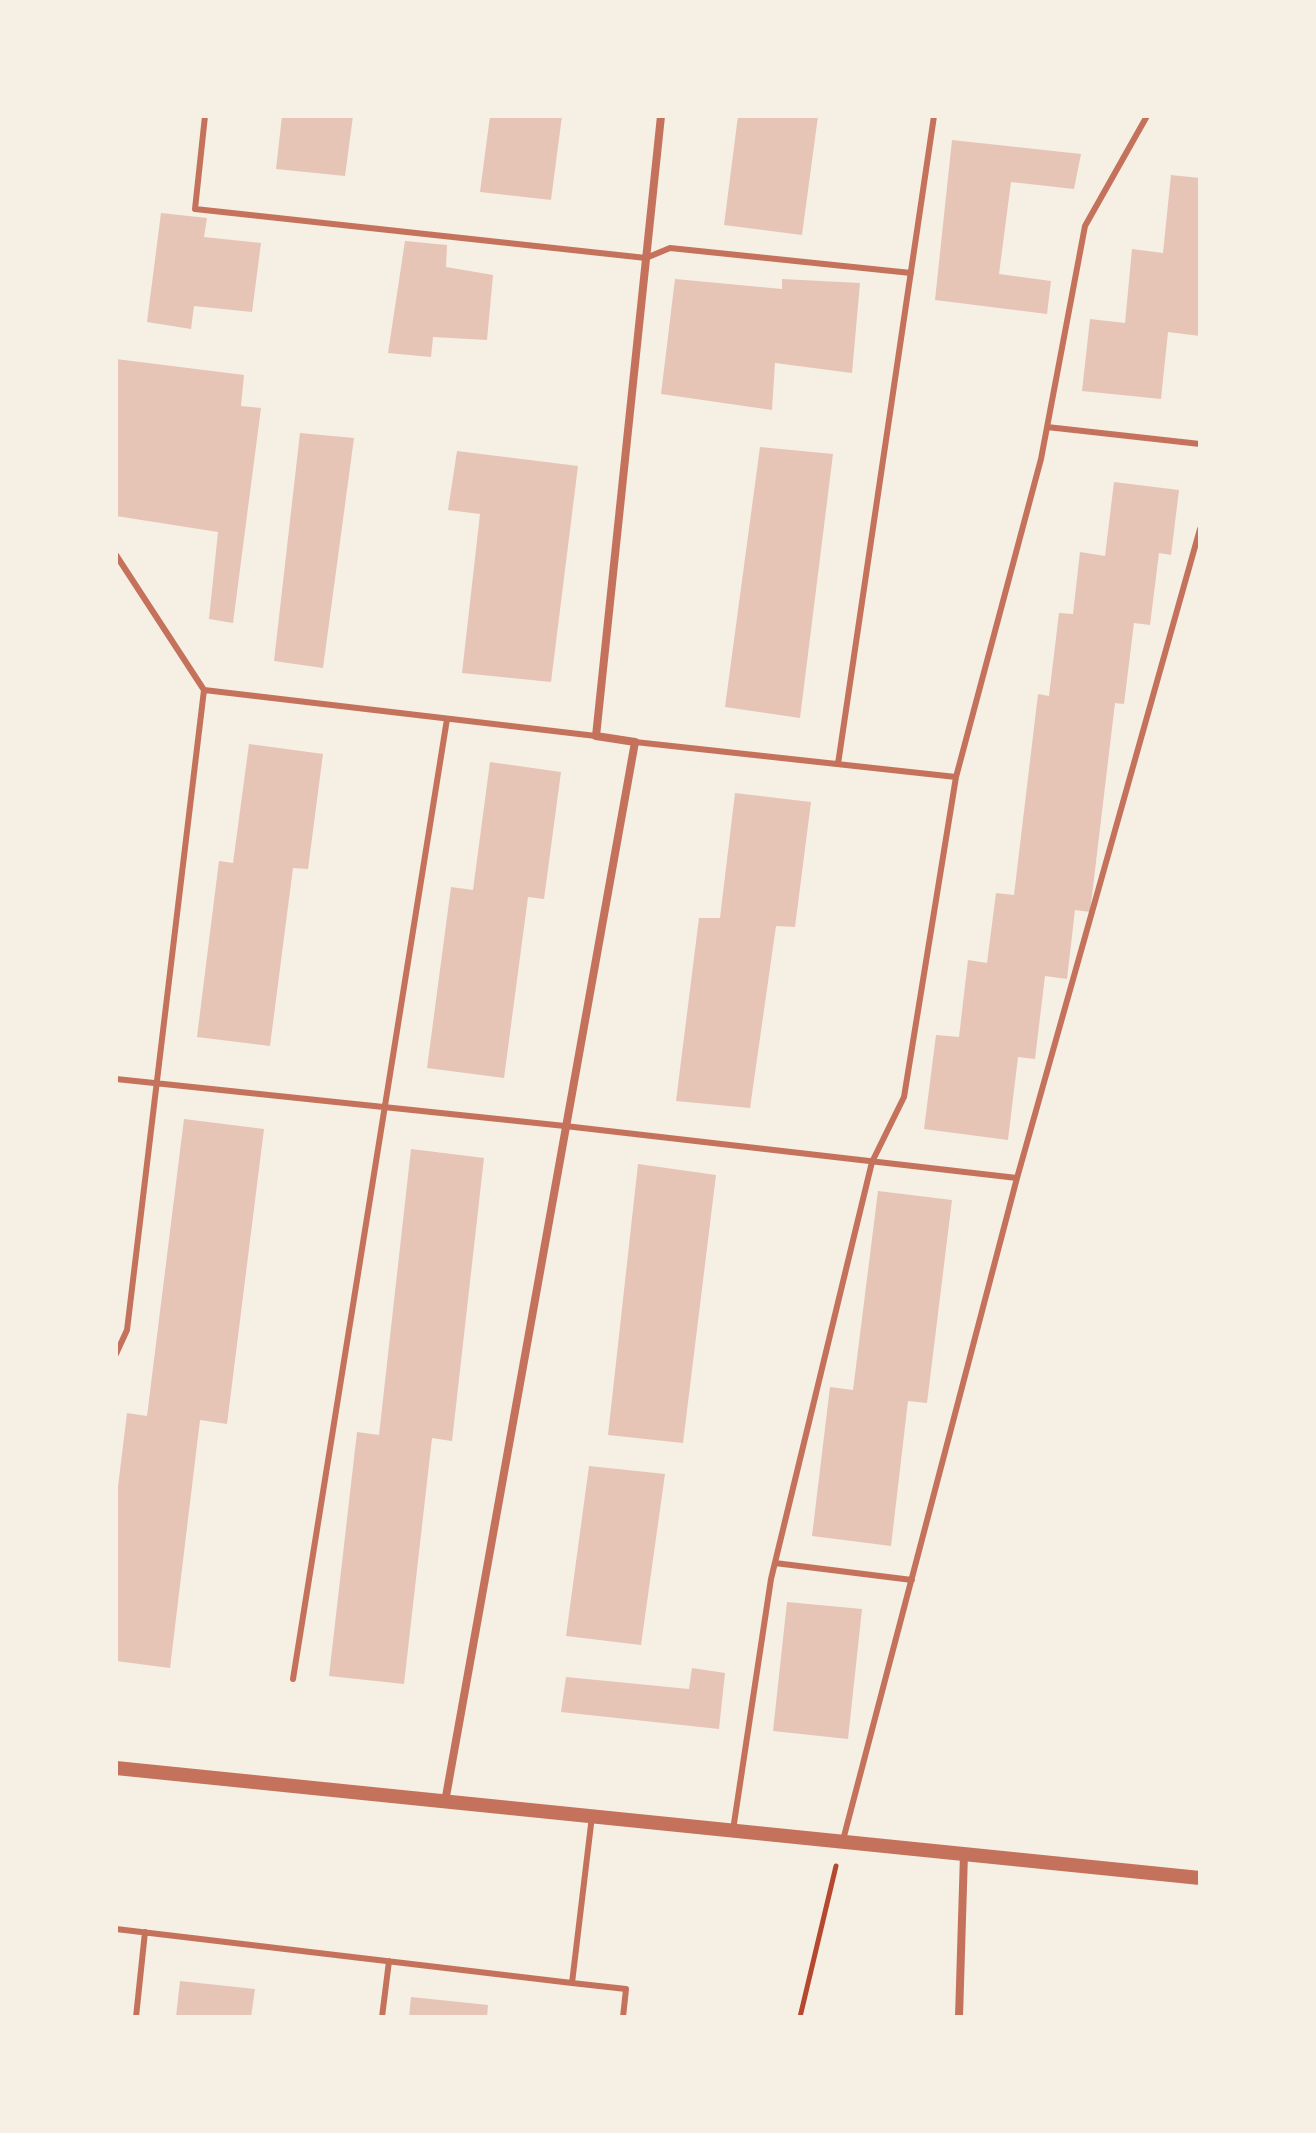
<!DOCTYPE html>
<html>
<head>
<meta charset="utf-8">
<style>
  body { margin:0 }
  #map { position:relative; width:1316px; height:2133px; overflow:hidden; background:#f6efe4; font-family:Manrope,sans-serif }
  canvas { display:block }
  .frame { position:absolute; inset:0; border:118px solid #f6efe4; pointer-events:none }
</style>
</head>
<body>
<div id="map">
<canvas width="1316" height="2133"></canvas>
<div class="frame"></div>
</div>
<script>
const ctx = document.querySelector('canvas').getContext('2d');
ctx.lineJoin = 'round';
function fill(path, color) {
  ctx.fillStyle = color;
  ctx.fill(path, 'evenodd');
}
function toPath(rows) {
  const path = new Path2D();
  for (const r of rows) {
    path.moveTo(r[0], r[1]);
    for (let i = 2; i < r.length; i += 2) path.lineTo(r[i], r[i + 1]);
  }
  return path;
}
function trace(path, color, width, dash) {
  ctx.strokeStyle = color;
  ctx.lineWidth = width;
  ctx.lineCap = dash ? 'butt' : 'round';
  ctx.setLineDash(dash || []);
  ctx.stroke(path);
}
fill(toPath([
  [282,116,353,116,345,176,276,169],
  [490,116,562,116,551,200,480,192],
  [738,116,818,116,802,235,724,225],
  [952,140,1081,154,1074,189,1011,182,999,274,1051,281,1047,314,935,300],
  [1171,175,1200,178,1200,336,1168,332,1161,399,1082,391,1090,319,1125,323,1132,249,1163,253],
  [161,213,207,218,204,237,261,243,252,312,194,306,191,329,147,322],
  [405,241,447,245,446,267,493,275,487,340,433,337,431,357,388,353],
  [675,279,782,289,782,279,860,283,852,373,775,363,772,410,661,394],
  [116,359,244,375,241,406,261,408,233,623,209,619,218,532,116,516],
  [300,433,354,438,323,668,274,661],
  [760,447,833,454,800,718,725,707],
  [457,451,578,466,551,682,462,673,480,514,448,510],
  [1114,482,1179,490,1171,555,1159,553,1150,625,1134,623,1124,704,1115,703,1090,912,1075,910,1067,979,1045,976,1035,1059,1018,1057,1008,1140,924,1129,936,1035,959,1037,968,960,987,963,996,893,1014,895,1038,694,1049,696,1059,613,1073,614,1080,552,1105,556],
  [249,744,323,754,308,869,293,868,270,1046,197,1037,219,861,233,863],
  [490,762,561,772,544,899,528,897,504,1078,427,1068,451,887,473,890],
  [735,793,811,802,795,927,776,926,750,1108,676,1101,699,918,720,918],
  [184,1119,264,1129,227,1424,200,1420,170,1668,116,1661,116,1503,127,1413,147,1416],
  [411,1149,484,1158,452,1441,432,1438,404,1684,329,1676,357,1432,379,1435],
  [638,1164,716,1175,683,1443,608,1435],
  [878,1191,952,1200,927,1403,908,1401,891,1546,812,1536,830,1387,853,1390],
  [589,1466,665,1474,641,1645,566,1636],
  [787,1602,862,1609,848,1739,773,1731],
  [692,1668,725,1673,719,1729,561,1712,566,1677,689,1689],
  [180,1981,255,1989,251,2017,176,2017],
  [411,1997,488,2005,487,2017,409,2017]
]), '#e6c5b7');
trace(toPath([
  [800,2017,836,1866]
]), '#b5482f', 5);
trace(toPath([
  [205,116,195,209,646,258,670,248,911,273],
  [1047,427,1200,444],
  [116,555,204,690,596,736],
  [635,742,956,777],
  [838,764,934,116],
  [116,1079,565,1126,1017,1178],
  [116,1354,127,1330,204,690],
  [775,1563,912,1580],
  [293,1679,447,719],
  [733,1830,771,1579,872,1162,904,1097,956,777,1041,459,1085,226,1147,116],
  [843,1840,1017,1178,1200,529],
  [116,1929,572,1983,592,1816],
  [572,1983,626,1989,623,2017],
  [136,2017,145,1932],
  [382,2017,389,1961]
]), '#c5725c', 6);
trace(toPath([
  [445,1802,635,742,596,736,661,116],
  [959,2017,964,1854]
]), '#c5725c', 8);
trace(toPath([
  [116,1768,1200,1878]
]), '#c5725c', 14);
</script>
</body>
</html>
